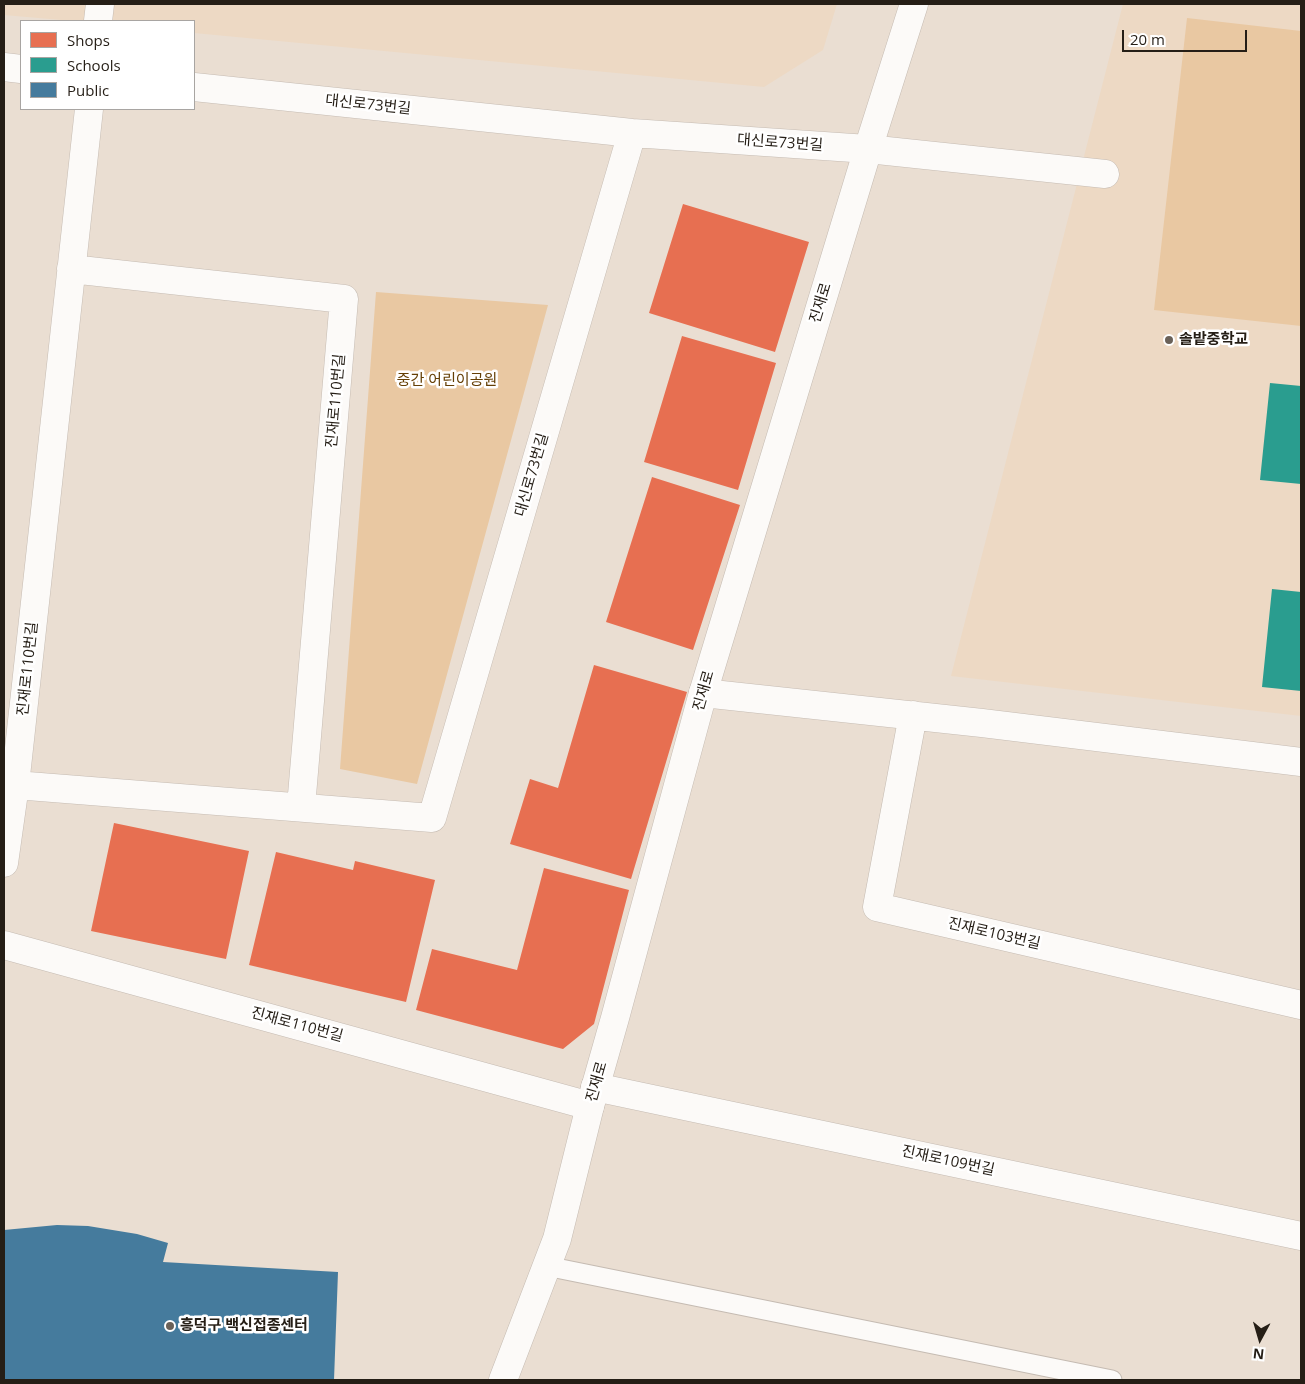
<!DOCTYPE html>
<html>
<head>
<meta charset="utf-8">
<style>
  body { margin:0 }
  #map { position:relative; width:1305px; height:1384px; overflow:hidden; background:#eaded2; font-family:"Open Sans",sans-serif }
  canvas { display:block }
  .frame { position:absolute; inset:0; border:5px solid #251e16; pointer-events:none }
  .legend { position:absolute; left:20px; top:20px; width:175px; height:90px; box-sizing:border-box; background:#fff; border:1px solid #a8a5a2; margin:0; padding:6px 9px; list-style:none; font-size:15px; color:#251e16 }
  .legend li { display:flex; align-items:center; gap:10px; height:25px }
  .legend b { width:25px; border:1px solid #a8a5a2 }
  .north { position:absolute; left:1235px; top:1314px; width:50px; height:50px; -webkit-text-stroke:4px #fff; paint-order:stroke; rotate:186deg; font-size:14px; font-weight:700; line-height:20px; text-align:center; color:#251e16 }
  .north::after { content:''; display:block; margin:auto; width:18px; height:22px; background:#251e16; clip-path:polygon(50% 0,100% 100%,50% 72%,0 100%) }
  .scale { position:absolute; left:1122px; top:30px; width:125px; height:22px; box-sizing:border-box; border:2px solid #251e16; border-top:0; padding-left:6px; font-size:15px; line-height:18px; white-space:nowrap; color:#251e16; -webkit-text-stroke:4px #fff; paint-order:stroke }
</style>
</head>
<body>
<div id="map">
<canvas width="1305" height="1384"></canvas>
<div class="frame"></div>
<ul class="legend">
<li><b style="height:14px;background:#e76f51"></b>Shops</li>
<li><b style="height:14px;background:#2a9d8f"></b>Schools</li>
<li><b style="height:14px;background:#457b9d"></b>Public</li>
</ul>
<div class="north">N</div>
<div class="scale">20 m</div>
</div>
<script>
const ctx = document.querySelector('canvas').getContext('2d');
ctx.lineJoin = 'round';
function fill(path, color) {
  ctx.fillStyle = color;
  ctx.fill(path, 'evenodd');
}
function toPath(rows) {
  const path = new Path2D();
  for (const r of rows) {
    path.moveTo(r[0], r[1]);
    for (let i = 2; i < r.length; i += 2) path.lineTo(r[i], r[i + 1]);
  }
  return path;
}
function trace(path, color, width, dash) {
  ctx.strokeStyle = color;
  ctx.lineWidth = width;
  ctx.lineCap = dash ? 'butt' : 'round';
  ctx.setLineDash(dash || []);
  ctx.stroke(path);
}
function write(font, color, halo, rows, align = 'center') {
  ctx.font = font + ' "Open Sans","Noto Sans KR",sans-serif';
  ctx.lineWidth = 5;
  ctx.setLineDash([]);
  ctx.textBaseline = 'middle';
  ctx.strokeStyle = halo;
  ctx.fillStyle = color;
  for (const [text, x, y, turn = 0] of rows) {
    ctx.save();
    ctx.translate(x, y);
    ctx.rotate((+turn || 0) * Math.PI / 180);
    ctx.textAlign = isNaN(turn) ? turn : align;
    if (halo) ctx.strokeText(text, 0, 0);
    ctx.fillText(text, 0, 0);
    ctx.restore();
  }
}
fill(toPath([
  [4,4,837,4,823,50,764,87,194,33,194,21,73,21,4,15],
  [1123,4,1301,4,1301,716,951,676]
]), '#edd9c4');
fill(toPath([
  [1187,18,1301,31,1301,326,1154,310],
  [376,292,548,305,417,784,340,769]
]), '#e9c8a2');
fill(toPath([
  [683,204,809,242,775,352,649,313],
  [682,336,776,363,738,490,644,462],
  [652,477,740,505,693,650,606,622],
  [594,665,687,692,631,879,510,844,530,779,558,788],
  [114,823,249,851,226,959,91,931],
  [276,852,353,870,355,861,435,880,406,1002,249,965],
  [544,868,629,890,594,1024,563,1049,416,1010,432,949,517,970]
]), '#e76f51');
fill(toPath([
  [1270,383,1301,386,1301,484,1260,480],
  [1272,589,1301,592,1301,691,1262,687]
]), '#2a9d8f');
fill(toPath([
  [57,1225,88,1226,137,1234,168,1243,163,1262,338,1272,334,1380,4,1380,4,1230]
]), '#457b9d');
const service = toPath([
  [546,1266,1112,1380]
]);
const minor = toPath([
  [98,21,100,4],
  [4,67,21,69],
  [194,87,632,133,868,149,1105,174],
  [89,109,15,785,432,818,632,133],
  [71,269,344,299,301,807],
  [703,693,982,723,1301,762],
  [913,715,877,907,1301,1005],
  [4,863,15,785],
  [4,945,590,1106],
  [595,1087,1301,1236]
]);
const tertiary = toPath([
  [503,1380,557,1239,590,1106,615,1018,703,693,868,149,914,4]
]);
trace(service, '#c5bbb2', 21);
trace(minor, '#c5bbb2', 29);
trace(tertiary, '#c5bbb2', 29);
trace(service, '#fcfaf8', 19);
trace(minor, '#fcfaf8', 28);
trace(tertiary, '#fcfaf8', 28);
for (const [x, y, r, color] of [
  [1169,340,5,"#6a6158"],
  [170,1326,5,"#6a6158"]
]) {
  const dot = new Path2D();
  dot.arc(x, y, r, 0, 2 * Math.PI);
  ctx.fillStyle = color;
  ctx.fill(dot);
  trace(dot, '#fff', 2);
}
write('15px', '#251e16', '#fff', [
  ["대신로73번길",368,105,6],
  ["대신로73번길",780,143,4],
  ["진재로",821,303,-73],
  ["진재로110번길",336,401,-85],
  ["대신로73번길",532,475,-74],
  ["진재로110번길",28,669,-84],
  ["진재로",704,691,-74],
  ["진재로103번길",994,934,13],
  ["진재로110번길",297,1025,15],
  ["진재로",597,1082,-74],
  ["진재로109번길",948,1161,12]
]);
write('bold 15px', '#251e16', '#fff', [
  ["솔밭중학교",1179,340],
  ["흥덕구 백신접종센터",180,1326]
], 'left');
write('15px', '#653f05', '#fff', [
  ["중간 어린이공원",447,381]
]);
</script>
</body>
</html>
